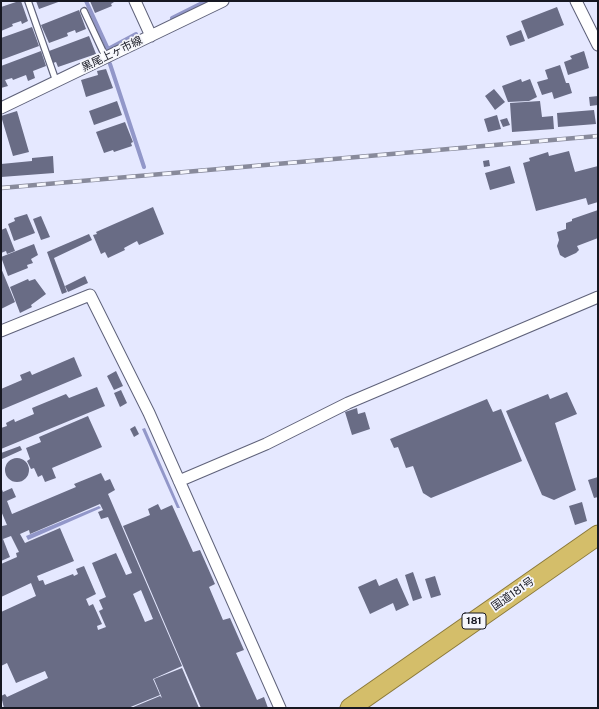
<!DOCTYPE html>
<html>
<head>
<meta charset="utf-8">
<style>
  body { margin:0 }
  #map { position:relative; width:599px; height:709px; overflow:hidden; background:#e5e8ff; font-family:"Public Sans",sans-serif }
  canvas { display:block }
  .frame { position:absolute; inset:0; border:2px solid #171822; pointer-events:none }
</style>
</head>
<body>
<div id="map">
<canvas width="599" height="709"></canvas>
<div class="frame"></div>
</div>
<script>
const ctx = document.querySelector('canvas').getContext('2d');
ctx.lineJoin = 'round';
function fill(path, color) {
  ctx.fillStyle = color;
  ctx.fill(path, 'evenodd');
}
function toPath(rows) {
  const path = new Path2D();
  for (const r of rows) {
    if (r.length === 3) {
      path.moveTo(r[0] + r[2], r[1]);
      path.arc(r[0], r[1], r[2], 0, 2 * Math.PI);
      continue;
    }
    path.moveTo(r[0], r[1]);
    for (let i = 2; i < r.length; i += 2) path.lineTo(r[i], r[i + 1]);
  }
  return path;
}
function trace(path, color, width, dash) {
  ctx.strokeStyle = color;
  ctx.lineWidth = width;
  ctx.lineCap = dash ? 'butt' : 'round';
  ctx.setLineDash(dash || []);
  ctx.stroke(path);
}
function write(font, color, halo, rows, align = 'center') {
  ctx.font = font + ' "Public Sans","Noto Sans JP",sans-serif';
  ctx.lineWidth = 3.5;
  ctx.setLineDash([]);
  ctx.textBaseline = 'middle';
  ctx.strokeStyle = halo;
  ctx.fillStyle = color;
  for (const [text, x, y, turn = 0] of rows) {
    ctx.save();
    ctx.translate(x, y);
    ctx.rotate((+turn || 0) * Math.PI / 180);
    ctx.textAlign = isNaN(turn) ? turn : align;
    if (halo) ctx.strokeText(text, 0, 0);
    ctx.fillText(text, 0, 0);
    ctx.restore();
  }
}
fill(toPath([
  [145,428,180,508,177,508,142,429],
  [99,506,101,508,28,540,26,536]
]), '#9297c9');
trace(toPath([
  [86,1,108,49,136,34],
  [172,18,206,1],
  [110,64,144,167]
]), '#9297c9', 4);
fill(toPath([
  [19,1,21,1,28,21,22,24,21,21,12,24,13,26,1,31,1,7],
  [36,1,61,1,39,9],
  [90,1,113,1,114,2,111,4,112,6,95,13],
  [557,7,564,25,528,39,521,21],
  [79,10,86,29,76,33,75,30,67,33,68,36,49,43,41,25],
  [32,27,39,46,1,60,1,38],
  [521,30,525,41,510,46,506,36],
  [89,36,96,54,58,67,56,62,53,63,49,51],
  [41,51,46,66,33,71,35,78,28,81,26,75,13,80,12,78,5,80,8,86,1,88,1,66],
  [584,51,589,68,568,75,564,62,572,59,570,56],
  [560,65,566,83,569,83,572,93,554,99,552,92,542,95,537,82,548,79,545,70],
  [106,69,113,88,86,97,81,80,98,75,97,71],
  [521,79,522,82,530,79,537,97,529,101,508,102,502,86],
  [494,89,505,102,495,110,485,96],
  [598,96,598,105,590,106,589,97],
  [117,101,122,115,94,125,89,111],
  [540,101,542,117,553,116,554,129,512,132,510,103],
  [594,110,596,124,558,127,557,113],
  [17,111,29,152,13,156,1,116],
  [497,115,501,129,488,132,484,119],
  [507,118,510,125,503,127,500,120],
  [125,122,133,142,131,143,132,146,114,152,113,150,104,153,96,132],
  [569,151,575,172,598,166,598,202,588,205,586,198,536,211,523,163,530,161,529,158,548,152,549,156],
  [53,156,54,173,1,177,1,164,32,161,32,158],
  [489,160,490,166,484,167,483,161],
  [510,166,515,183,490,190,485,173],
  [153,207,164,234,139,245,137,241,124,248,125,250,108,258,105,252,101,254,93,235,97,234,96,232],
  [598,210,598,238,577,246,579,250,576,253,565,258,560,255,557,246,559,240,557,232,566,229,566,223,572,221,572,219],
  [27,214,35,233,14,241,8,224,15,221,14,218],
  [41,216,50,237,41,240,33,219],
  [6,228,15,251,7,254,6,251,1,253,1,230],
  [89,234,92,240,54,258,67,292,62,294,47,252],
  [34,244,38,255,31,259,33,263,27,265,28,268,8,276,1,257],
  [1,268,15,302,1,309],
  [85,276,88,283,68,292,65,286],
  [28,279,29,281,35,279,46,294,31,305,32,307,20,313,10,287],
  [74,357,82,376,1,410,1,389,22,380,20,375,30,371,32,375],
  [116,371,123,386,114,390,107,376],
  [97,387,105,406,1,449,1,428,7,426,6,423,14,419,15,422,34,414,32,408,66,394,69,398],
  [121,390,127,403,120,407,114,393],
  [567,392,577,414,555,423,576,490,554,500,542,495,506,411,548,394,550,399],
  [487,399,493,412,501,409,522,461,431,498,423,493,413,466,406,468,398,447,394,448,390,439],
  [357,408,358,414,365,412,370,429,352,435,345,412],
  [88,416,102,447,52,468,56,478,45,482,42,475,38,477,34,468,31,469,27,461,30,459,26,448,41,442,39,437],
  [135,426,139,434,134,437,130,429],
  [20,446,22,450,2,459,1,453],
  [17,470,12],
  [101,473,105,481,110,479,115,490,108,494,182,666,153,679,160,695,128,708,4,708,1,696,5,694,7,697,48,678,45,671,16,683,7,663,1,666,1,612,36,596,31,583,1,597,1,564,17,557,16,553,19,552,11,536,3,539,10,557,1,561,1,524,2,526,7,525,1,511,1,487,3,492,12,488,16,497,7,501,12,514,76,487,74,484],
  [100,504,103,510,98,512,101,519,108,517,132,573,126,575,116,553,92,563,106,597,99,600,103,609,99,611,106,627,98,630,97,626,102,624,93,604,89,606,86,599,96,594,84,566,76,569,78,574,74,576,73,574,45,585,43,580,39,581,37,576,74,561,60,528,25,543,20,534,29,530,30,534],
  [141,590,153,619,145,622,133,594],
  [598,477,598,497,594,498,588,480],
  [582,502,587,521,575,525,569,506],
  [158,504,161,510,172,505,193,552,200,550,215,584,209,587,223,620,230,618,244,650,236,653,257,700,264,697,268,708,201,708,123,526,150,515,148,509],
  [413,572,422,598,413,601,405,575],
  [435,576,441,595,431,598,425,579],
  [397,578,409,605,396,611,393,603,370,614,358,587,376,579,379,586],
  [182,668,199,708,131,708,160,696,162,698,154,679]
]), '#696c85');
const service = toPath([
  [28,1,56,81],
  [84,11,106,58]
]);
const minor = toPath([
  [135,1,151,36],
  [576,1,598,45],
  [1,108,223,1],
  [1,331,90,295,149,413,280,708],
  [179,481,266,444,348,403,598,297]
]);
const trunk = toPath([
  [350,708,598,535]
]);
trace(service, '#5f627a', 8);
trace(minor, '#5f627a', 13);
trace(trunk, '#8b7939', 21);
trace(service, '#fff', 5.5);
trace(minor, '#fff', 11);
trace(trunk, '#d4be6a', 19);
const rail = toPath([
  [1,188,598,136]
]);
trace(rail, '#888a9b', 4.5);
trace(rail, '#f5f6fc', 3, [9]);
for (const [x, y, w] of [
  [474,621,24]
]) {
  const box = new Path2D();
  box.roundRect(x - w / 2, y - 8, w, 16, 3);
  ctx.fillStyle = '#f5f6fc';
  ctx.fill(box);
  trace(box, '#171822', 1);
}
write('bold 10px', '#171822', null, [
  ["181",474,621]
]);
write('11px', '#171822', '#f5f6fc', [
  ["黒尾上ヶ市線",112,54,-26],
  ["国道181号",513,594,-35]
]);
</script>
</body>
</html>
